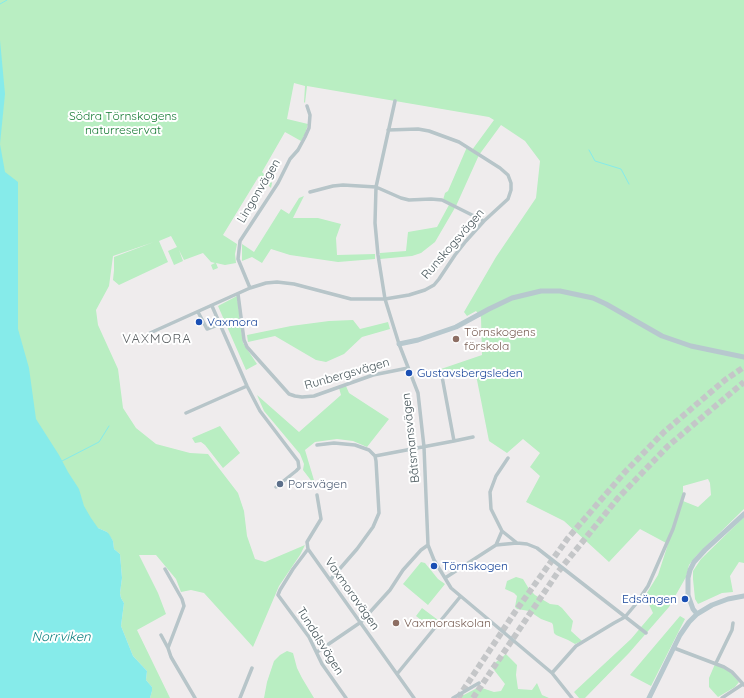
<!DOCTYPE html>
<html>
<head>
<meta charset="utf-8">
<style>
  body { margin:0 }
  canvas { display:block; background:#efeced }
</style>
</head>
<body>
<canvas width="744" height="698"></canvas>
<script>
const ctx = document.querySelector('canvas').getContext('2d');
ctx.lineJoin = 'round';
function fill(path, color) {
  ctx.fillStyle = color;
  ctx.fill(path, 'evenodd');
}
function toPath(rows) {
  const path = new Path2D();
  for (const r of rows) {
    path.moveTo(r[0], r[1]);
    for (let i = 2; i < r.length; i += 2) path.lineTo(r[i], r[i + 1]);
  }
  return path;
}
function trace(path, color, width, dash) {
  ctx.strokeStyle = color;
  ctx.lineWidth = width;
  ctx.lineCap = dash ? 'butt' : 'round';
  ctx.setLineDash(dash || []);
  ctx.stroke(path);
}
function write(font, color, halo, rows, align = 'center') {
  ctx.font = font + ' Quicksand,sans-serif';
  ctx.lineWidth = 4;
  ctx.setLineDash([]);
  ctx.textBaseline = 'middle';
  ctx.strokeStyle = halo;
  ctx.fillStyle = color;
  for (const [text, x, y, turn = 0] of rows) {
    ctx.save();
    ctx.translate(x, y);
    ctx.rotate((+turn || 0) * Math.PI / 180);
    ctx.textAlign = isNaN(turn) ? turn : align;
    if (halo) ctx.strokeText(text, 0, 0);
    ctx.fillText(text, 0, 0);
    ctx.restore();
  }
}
fill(toPath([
  [0,0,744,0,744,509,697,555,689,565,686,577,669,607,629,653,585,698,579,698,574,692,631,639,653,613,645,596,658,575,668,544,640,529,609,562,564,521,526,502,540,476,530,467,540,453,523,439,507,453,489,441,477,380,474,374,444,375,441,369,482,355,481,317,476,311,467,316,464,312,496,257,536,198,540,161,525,141,501,125,479,155,456,206,435,242,421,253,412,256,380,259,380,253,406,251,408,232,437,227,450,203,443,200,445,193,448,191,467,147,472,150,494,120,489,117,307,86,305,103,304,102,305,86,294,83,287,119,308,124,305,134,301,141,285,132,262,172,272,183,271,188,259,176,223,235,237,244,235,254,236,263,225,265,216,263,218,268,213,270,211,265,215,263,211,262,203,253,184,260,179,250,183,261,174,265,168,251,177,247,171,236,159,241,168,262,119,285,113,280,114,270,114,257,154,242,113,256,109,286,96,310,98,325,118,369,123,408,136,428,156,444,190,453,208,454,238,493,244,511,247,536,255,559,265,562,305,545,300,555,279,586,253,647,204,593,191,590,181,592,176,579,156,555,139,555,158,593,166,614,137,630,170,698,150,698,152,691,152,687,146,680,147,671,133,656,121,626,124,603,121,598,120,593,122,578,120,554,114,549,113,541,107,532,98,528,70,528,0,343],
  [708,479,710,483,711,495,698,507,683,501,683,486],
  [304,196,293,218,318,218,341,224,336,238,337,255,375,254,375,259,338,262,290,255,271,249,262,263,252,257,242,261,242,244,254,252,281,209,289,214,299,198],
  [237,296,243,343,257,364,246,370,218,306],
  [353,320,360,329,388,322,390,329,362,337,344,354,326,362,316,360,275,336,248,342,247,335,291,326,329,321],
  [346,386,349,393,389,419,367,447,353,441,337,439,315,442,305,450,316,487,303,470,304,464,300,454,264,411,257,395,299,432,341,395,339,388],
  [220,426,240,453,223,468,205,445,201,442,195,443,192,438],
  [744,517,744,563,739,562,730,576,733,592,722,593,698,604,695,599,693,579,693,571,701,559],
  [421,562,425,563,438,579,445,584,428,605,403,584],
  [516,577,523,579,529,589,535,595,550,604,558,605,562,608,573,621,571,631,582,641,575,644,568,640,556,635,554,633,553,625,552,623,541,619,529,611,517,609,515,607,517,596,514,593,505,589,507,581],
  [422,608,438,620,431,628,416,616],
  [680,616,685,619,651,686,630,675],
  [287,651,293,653,297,668,302,678,314,698,264,698,267,682,274,661,280,655],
  [506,654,517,665,516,675,518,689,532,690,537,683,542,695,549,698,458,698,479,687,494,692,501,691,505,684,491,666],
  [715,664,729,671,739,682,735,687,718,697,709,687,709,678]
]), '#b9eec2');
fill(toPath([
  [0,40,5,94,0,144,5,172,18,182,18,329,29,368,36,419,59,455,68,472,79,489,84,506,91,518,98,528,107,532,109,534,113,541,114,549,120,554,122,578,120,593,121,598,124,603,121,626,133,656,147,671,146,680,152,687,152,691,150,698,0,698]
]), '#86ebea');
trace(toPath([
  [0,4,7,0],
  [589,150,595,161,621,169,629,184],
  [62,461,99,442,109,426]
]), '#86ebea', 1);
trace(toPath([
  [458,698,515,612,568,538,625,472,664,432,725,380,744,367],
  [473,698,558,572,618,498,668,446,744,382]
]), '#c4c6c8', 6, [6, 3]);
trace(toPath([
  [395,101,376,187,375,223,378,255,385,299,399,344,418,393,424,447,428,545,434,560,451,588,552,673,572,698],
  [310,192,333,186,343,185,376,187,401,198,409,200,431,199,442,200,484,221],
  [250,288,238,259,240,241,278,183,290,159,298,150,305,137,309,128,310,115,307,106],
  [238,294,244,340,247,347,289,394,295,396,302,397,314,396,373,375,408,368],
  [212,306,247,386,260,411,298,461,299,468,296,471,276,487],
  [198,312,207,329,220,324],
  [150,333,250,288,266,283,277,282,294,284,351,299,385,299,409,295,425,290,434,285,439,279,455,255,466,241,484,221,508,199,511,190,511,183,508,175,500,168,459,142,429,131,418,129,388,130],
  [186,413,247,386],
  [454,441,473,437],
  [317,445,334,443,355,445,369,450,375,456,376,461,379,513,373,527,357,549,330,580],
  [375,456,454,441,441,371],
  [508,458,496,476,490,492,491,509,502,531,517,543,527,544,537,548,646,633],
  [317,495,321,519,307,542,308,549,414,698],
  [496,545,502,531],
  [308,549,293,569,280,590,278,595,309,637,322,664,346,698],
  [165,569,182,599,184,606,168,648,171,657,195,698],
  [445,578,496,545,517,543],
  [161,635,168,648],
  [674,648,724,667,732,672,744,685],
  [317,652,361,622,390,590,403,570,421,550,428,545],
  [716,663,732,630,733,623],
  [552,673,576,646,614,623,625,617,635,605,648,586,673,529,684,494],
  [397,674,460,597],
  [240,698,252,668],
  [453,698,479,683],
  [722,698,743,684]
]), '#b7c5c9', 3.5);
trace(toPath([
  [399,344,418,340,456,327,489,309,512,298,541,291,560,291,593,298,606,304,662,336,691,346,744,357],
  [697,614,693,609,688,595,688,578,690,570,694,562,705,550,744,514],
  [649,698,680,635,689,622,697,614,712,605,728,599,744,596]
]), '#b7c8ce', 5);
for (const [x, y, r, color] of [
  [199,322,4,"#1a4fb4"],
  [456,339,4,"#8d6e63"],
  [409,373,4,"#1a4fb4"],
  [280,484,4,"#5c6f8a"],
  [434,566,4,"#1a4fb4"],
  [685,599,4,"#1a4fb4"],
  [396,623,4,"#8d6e63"]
]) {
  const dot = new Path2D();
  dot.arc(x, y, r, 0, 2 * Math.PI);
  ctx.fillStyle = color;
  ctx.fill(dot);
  trace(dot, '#fff', 1.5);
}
write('12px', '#167a33', '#fff', [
  ["Södra Törnskogens",123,116],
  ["naturreservat",123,130]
]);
write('12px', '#455459', '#fff', [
  ["Lingonvägen",259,191,-59],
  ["Runskogsvägen",453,244,-49],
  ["Runbergsvägen",347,374,-16],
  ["Båtsmansvägen",411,438,-96],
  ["Vaxmoravägen",352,594,55],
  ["Tundalsvägen",320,641,58]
]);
write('12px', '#164399', '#fff', [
  ["Vaxmora",207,322],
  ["Gustavsbergsleden",417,373],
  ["Törnskogen",442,566],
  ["Edsängen",677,599,"right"]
], 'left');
write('12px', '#785e54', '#fff', [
  ["Törnskogens",464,332],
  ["förskola",464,346],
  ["Vaxmoraskolan",404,623]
], 'left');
write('12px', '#4e5e75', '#fff', [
  ["Porsvägen",288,484]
], 'left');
ctx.letterSpacing = '1px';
write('13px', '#595e61', '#fff', [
  ["VAXMORA",157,339]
]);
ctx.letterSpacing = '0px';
write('italic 13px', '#0d807f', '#fff', [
  ["Norrviken",61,637]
]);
</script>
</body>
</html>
